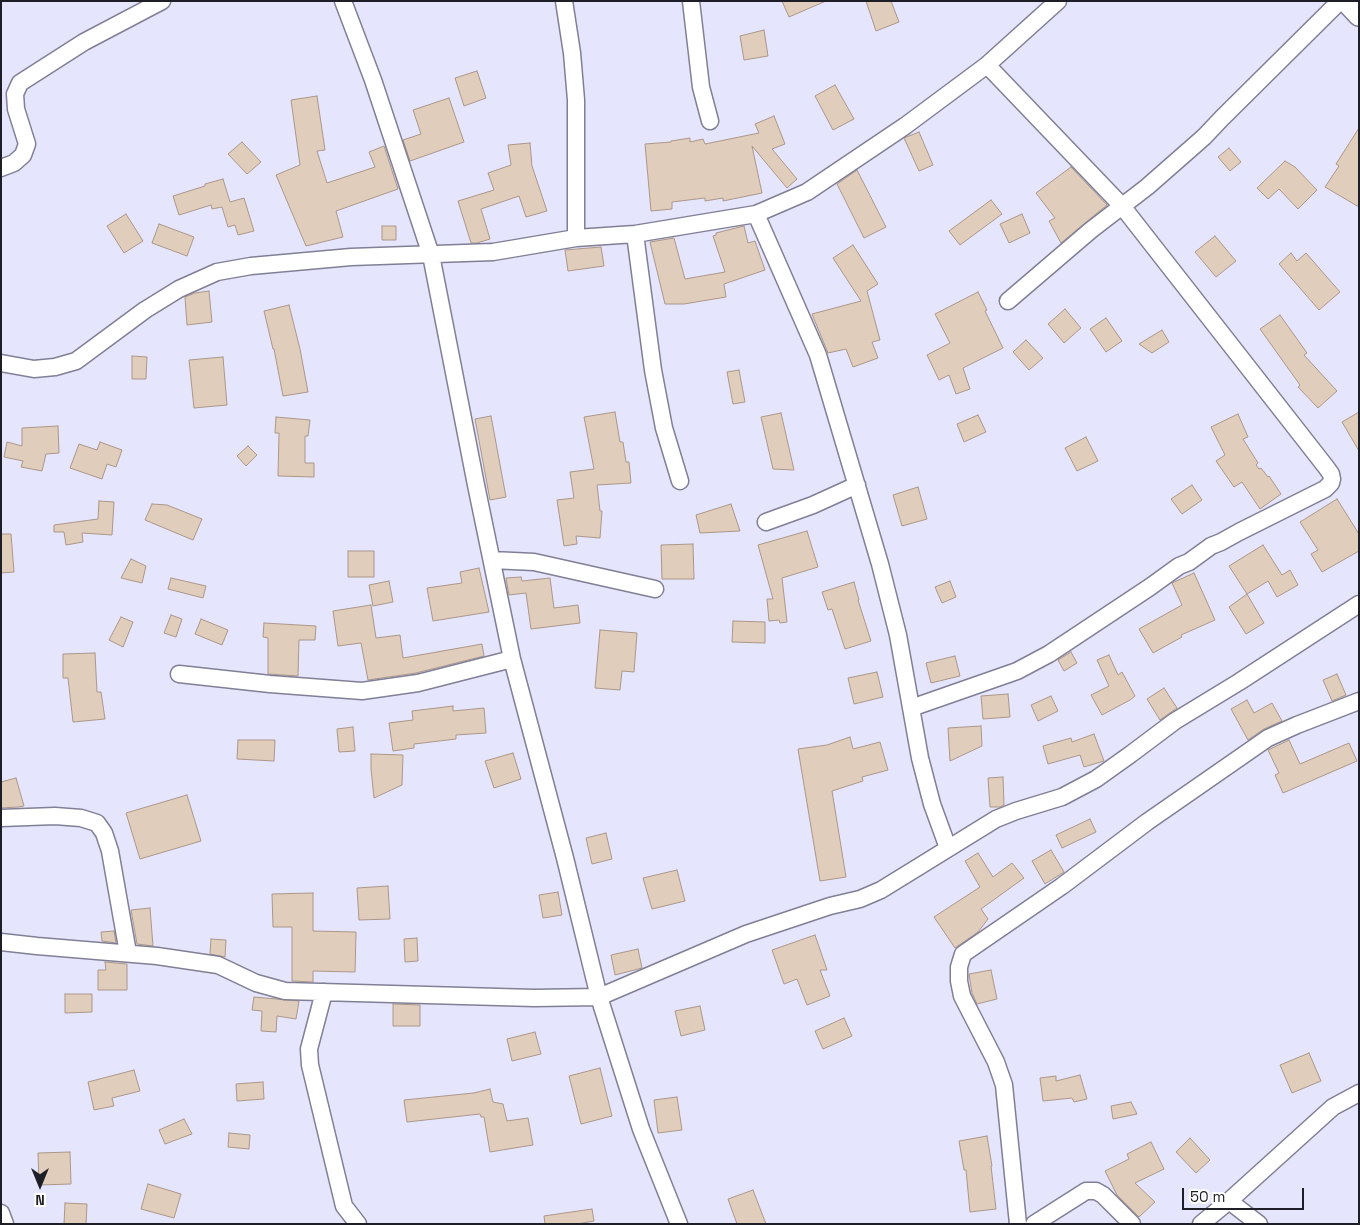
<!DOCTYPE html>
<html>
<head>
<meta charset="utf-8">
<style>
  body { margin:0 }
  #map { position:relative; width:1360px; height:1225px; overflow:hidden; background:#e5e5fd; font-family:"Space Grotesk",sans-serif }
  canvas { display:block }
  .frame { position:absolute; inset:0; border:2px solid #1e1e26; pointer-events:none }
  .north { position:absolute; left:15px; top:1160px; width:50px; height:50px; -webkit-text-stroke:4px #fff; paint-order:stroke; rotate:180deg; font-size:14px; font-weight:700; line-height:20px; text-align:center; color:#1e1e26 }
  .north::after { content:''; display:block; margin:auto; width:18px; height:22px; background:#1e1e26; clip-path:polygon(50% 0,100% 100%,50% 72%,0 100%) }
  .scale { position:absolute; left:1182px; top:1188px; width:122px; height:22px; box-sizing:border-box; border:2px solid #1e1e26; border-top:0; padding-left:6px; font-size:15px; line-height:18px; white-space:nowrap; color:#1e1e26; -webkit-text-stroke:4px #fff; paint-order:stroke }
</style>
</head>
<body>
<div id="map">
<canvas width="1360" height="1225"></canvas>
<div class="frame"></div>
<div class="north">N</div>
<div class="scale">50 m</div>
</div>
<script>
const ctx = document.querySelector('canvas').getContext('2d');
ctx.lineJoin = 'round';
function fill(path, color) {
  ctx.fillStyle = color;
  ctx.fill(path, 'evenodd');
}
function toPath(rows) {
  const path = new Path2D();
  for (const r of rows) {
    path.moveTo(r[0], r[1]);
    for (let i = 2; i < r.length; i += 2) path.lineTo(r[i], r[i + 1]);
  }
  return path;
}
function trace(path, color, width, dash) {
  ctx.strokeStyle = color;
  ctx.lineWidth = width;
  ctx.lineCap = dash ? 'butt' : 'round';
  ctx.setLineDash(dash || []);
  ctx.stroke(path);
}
const building = toPath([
  [782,1,826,1,789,17,782,1],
  [866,1,891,1,899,22,876,31,866,1],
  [764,30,768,56,744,60,740,36,764,30],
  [477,71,486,98,464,106,455,78,477,71],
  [835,85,854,119,833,130,815,96,835,85],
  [317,96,325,150,317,151,327,183,375,167,369,152,384,146,398,189,336,211,343,237,306,246,276,175,300,165,291,100,317,96],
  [449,98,464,142,410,161,403,140,421,134,413,110,449,98],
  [774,116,785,144,772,149,797,179,787,188,752,146,762,193,723,201,723,198,705,201,705,198,672,202,672,209,651,211,645,144,671,142,671,141,690,138,690,142,703,139,705,144,759,133,755,124,774,116],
  [1359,128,1359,207,1325,187,1339,166,1336,164,1359,128],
  [919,132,933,165,919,171,904,138,919,132],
  [242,142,261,162,247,174,228,154,242,142],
  [530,143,532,166,547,211,526,217,519,196,481,209,490,239,477,243,471,243,458,201,494,190,488,173,511,165,508,145,530,143],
  [1229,148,1241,162,1230,171,1218,157,1229,148],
  [1285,161,1295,167,1317,190,1298,209,1279,189,1268,199,1257,188,1285,161],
  [1071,167,1107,205,1061,243,1049,221,1055,218,1036,193,1071,167],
  [857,170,886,227,864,238,837,184,857,170],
  [223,179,230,202,244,198,254,231,238,235,235,225,228,227,222,207,212,209,211,205,179,215,173,196,205,186,205,184,223,179],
  [991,200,1002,214,960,245,949,231,991,200],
  [126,214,143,241,124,253,107,226,126,214],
  [1022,214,1030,233,1009,243,1000,224,1022,214],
  [159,224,194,237,187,256,152,243,159,224],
  [382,226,396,226,396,240,382,240,382,226],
  [744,226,748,243,755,241,765,270,724,284,726,297,684,304,665,304,650,242,674,238,685,279,725,272,713,236,716,235,716,233,744,226],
  [1215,236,1236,261,1216,277,1195,252,1215,236],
  [853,245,878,284,867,291,880,340,872,342,878,358,853,367,846,349,828,353,812,314,861,301,833,258,853,245],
  [601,247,604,266,568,271,565,250,601,247],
  [1291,253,1297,261,1306,253,1340,292,1319,310,1279,264,1291,253],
  [209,291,212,322,187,325,185,297,195,293,209,291],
  [978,292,987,310,985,311,1003,348,963,368,970,389,956,394,949,375,939,380,927,355,950,343,935,314,978,292],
  [289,305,300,349,308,392,283,396,274,349,273,349,264,311,289,305],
  [1065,309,1081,328,1064,343,1048,324,1065,309],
  [1280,315,1307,353,1304,355,1337,391,1318,408,1298,387,1300,385,1260,329,1280,315],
  [1106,318,1122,341,1106,352,1090,329,1106,318],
  [1162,330,1169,342,1152,353,1139,344,1162,330],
  [1026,340,1043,358,1029,370,1013,352,1026,340],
  [132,356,147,357,146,379,132,379,132,356],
  [223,357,227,405,194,408,189,360,223,357],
  [739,370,745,402,733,404,727,372,739,370],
  [615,412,620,442,623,442,626,462,629,462,631,483,597,485,600,511,602,511,600,538,576,536,577,544,564,546,557,500,574,498,570,472,594,469,584,417,615,412],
  [1359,412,1359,451,1342,422,1359,412],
  [781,413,794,470,773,469,761,417,781,413],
  [1238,414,1248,437,1243,439,1258,463,1256,465,1259,469,1261,468,1268,477,1269,476,1281,494,1260,509,1242,482,1234,487,1216,461,1225,455,1211,427,1238,414],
  [978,415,986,432,964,442,957,424,978,415],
  [491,416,506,497,490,500,475,419,491,416],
  [276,417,310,420,308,436,305,436,305,463,314,463,314,477,278,476,279,433,275,433,276,417],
  [58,426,59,453,46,454,42,471,21,467,23,461,4,457,7,442,22,446,22,428,58,426],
  [1086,437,1098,461,1077,471,1065,448,1086,437],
  [100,442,122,450,116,467,107,464,102,479,70,468,79,444,97,450,100,442],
  [248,446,257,455,246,466,237,456,248,446],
  [1192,485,1202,500,1182,514,1171,499,1192,485],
  [918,487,927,519,902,526,893,495,918,487],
  [1337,499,1359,534,1359,551,1322,572,1311,554,1318,550,1300,522,1337,499],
  [99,501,114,502,112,535,82,533,83,542,66,545,64,532,54,532,54,525,98,519,99,501],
  [152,504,167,505,202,519,193,540,145,520,152,504],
  [731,504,740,531,700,533,696,515,731,504],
  [807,531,818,567,782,578,787,622,780,623,779,620,769,621,767,599,773,599,758,545,807,531],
  [1,534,11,534,14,572,1,573,1,534],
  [693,544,694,579,662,579,661,545,693,544],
  [1263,545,1282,575,1290,570,1298,585,1277,597,1268,581,1247,594,1229,566,1263,545],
  [348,551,374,551,374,577,348,577,348,551],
  [131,559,146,566,142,583,121,578,131,559],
  [479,568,489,612,433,621,427,588,462,583,460,572,479,568],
  [1194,573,1215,620,1181,635,1182,637,1153,653,1139,629,1182,605,1172,583,1194,573],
  [521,577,522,581,550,578,554,608,578,605,580,623,531,629,526,593,509,595,507,584,506,578,521,577],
  [171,578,206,586,203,598,168,589,171,578],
  [389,581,393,602,373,606,369,585,389,581],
  [950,581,956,597,942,603,935,587,950,581],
  [854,582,859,600,858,600,871,641,845,649,832,609,828,610,822,592,854,582],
  [1247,594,1264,623,1246,634,1229,607,1247,594],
  [371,605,376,638,400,635,403,658,482,644,484,656,416,673,368,680,361,643,338,646,333,611,371,605],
  [171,615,182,619,176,637,164,633,171,615],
  [121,617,133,622,123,647,109,640,121,617],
  [201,619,228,630,222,645,195,634,201,619],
  [733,621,765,622,765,643,732,642,733,621],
  [264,623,316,626,315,640,299,640,298,676,268,674,268,638,263,637,264,623],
  [600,630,637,633,634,672,622,671,620,690,595,688,600,630],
  [1071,652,1077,663,1064,671,1058,660,1071,652],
  [95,653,97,692,101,692,105,719,73,722,68,678,63,678,63,654,95,653],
  [1109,655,1118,675,1122,672,1135,696,1130,700,1102,715,1091,695,1109,686,1097,660,1109,655],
  [955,656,960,676,931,683,926,663,955,656],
  [877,672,883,697,854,704,848,678,877,672],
  [1337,674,1346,695,1332,701,1323,680,1337,674],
  [1164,688,1177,708,1160,720,1147,699,1164,688],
  [1008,694,1010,717,983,719,981,696,1008,694],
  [1051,696,1058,711,1038,721,1031,705,1051,696],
  [1247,700,1254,713,1272,703,1282,721,1264,729,1248,740,1231,709,1247,700],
  [453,706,453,711,484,708,486,733,456,735,456,739,414,744,414,748,393,751,389,723,413,720,412,711,453,706],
  [981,726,982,746,950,761,948,728,981,726],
  [353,727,355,751,339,752,337,729,353,727],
  [1094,734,1104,761,1084,767,1080,755,1048,764,1043,746,1071,738,1072,742,1094,734],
  [850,737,853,749,880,742,888,770,862,777,863,781,832,791,846,877,820,881,798,749,827,745,850,737],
  [238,740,275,740,274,761,237,759,238,740],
  [1289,740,1300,764,1349,743,1357,761,1283,793,1275,775,1279,773,1268,750,1289,740],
  [513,753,521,779,494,788,485,761,513,753],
  [371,754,403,755,402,785,374,798,371,769,371,754],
  [1003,777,1004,805,1000,807,990,807,988,778,1003,777],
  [16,778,24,806,18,807,1,808,1,782,16,778],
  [187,795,201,841,140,859,126,813,187,795],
  [1090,819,1096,832,1062,848,1056,835,1090,819],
  [606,833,612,859,592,864,586,838,606,833],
  [1051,850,1064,872,1045,884,1032,861,1051,850],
  [978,853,993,877,1012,863,1024,878,981,909,988,919,978,932,955,948,934,917,980,887,965,861,978,853],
  [677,870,685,901,652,909,643,878,677,870],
  [388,886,390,919,359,920,357,888,388,886],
  [558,892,562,915,543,918,539,895,558,892],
  [313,893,313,931,356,932,355,972,313,971,313,982,292,981,292,927,273,927,272,894,313,893],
  [150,908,153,946,137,944,131,910,150,908],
  [114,931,116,943,102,941,101,932,114,931],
  [815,935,827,970,820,970,830,996,807,1005,797,979,784,984,772,950,815,935],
  [417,938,418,961,405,962,404,939,417,938],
  [211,939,226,940,225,957,210,954,211,939],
  [638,949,642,968,615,975,611,955,638,949],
  [105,962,127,964,127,990,98,990,98,970,106,970,105,962],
  [991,970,997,999,977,1004,972,993,969,974,991,970],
  [65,994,92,994,92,1012,65,1013,65,994],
  [254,997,299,1001,296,1019,277,1016,276,1032,261,1031,262,1011,252,1010,254,997],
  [393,1004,420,1005,420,1026,393,1026,393,1004],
  [700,1006,705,1030,681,1036,675,1011,700,1006],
  [844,1018,852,1036,823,1049,815,1031,844,1018],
  [535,1032,541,1054,512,1061,507,1039,535,1032],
  [1309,1053,1321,1081,1292,1093,1280,1065,1309,1053],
  [600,1068,612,1116,581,1124,569,1076,600,1068],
  [134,1070,140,1091,112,1098,114,1106,94,1110,88,1082,134,1070],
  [1080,1075,1087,1099,1074,1102,1072,1098,1043,1101,1040,1078,1056,1076,1056,1081,1080,1075],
  [263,1082,264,1099,237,1101,236,1084,263,1082],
  [490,1089,493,1102,503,1104,507,1121,528,1118,533,1145,490,1152,484,1117,481,1117,480,1114,407,1122,404,1100,474,1093,490,1089],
  [677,1097,682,1130,658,1133,654,1100,677,1097],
  [1131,1102,1137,1114,1113,1119,1111,1106,1131,1102],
  [184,1119,192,1134,165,1144,159,1130,184,1119],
  [229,1133,250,1135,249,1149,228,1147,229,1133],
  [987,1136,992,1166,991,1166,996,1209,970,1212,966,1170,964,1170,959,1141,987,1136],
  [1190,1138,1210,1160,1196,1173,1176,1152,1190,1138],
  [1151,1142,1164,1169,1135,1183,1155,1202,1139,1217,1117,1195,1105,1171,1129,1159,1127,1154,1151,1142],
  [70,1152,71,1184,39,1185,38,1153,70,1152],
  [148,1184,181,1194,174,1218,141,1209,148,1184],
  [753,1190,766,1224,737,1224,728,1199,753,1190],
  [65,1203,87,1204,86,1224,64,1224,65,1203],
  [592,1209,594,1221,577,1224,545,1224,544,1216,592,1209]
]);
fill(building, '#e1cdbc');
trace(building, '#ab9788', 1);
const minor = toPath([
  [343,1,373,80,431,255,476,485,512,659,565,858,599,997,641,1129,679,1224],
  [564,1,572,53,576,100,576,238],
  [691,1,701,87,710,121],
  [1,168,14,163,23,155,27,144,16,109,15,94,20,83,84,42,162,1],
  [756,214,818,355,880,564,898,635,920,758,932,804,948,848],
  [635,234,653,370,664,428,680,481],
  [1008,301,1091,230,1147,187,1204,137,1222,118,1340,1],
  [1,363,34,369,55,367,76,361,145,310,179,289,217,272,251,266,351,257,493,252,576,238,635,234,756,214,807,192,905,126,987,65,1058,1],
  [766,522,813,505,857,485],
  [492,560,534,562,655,589],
  [179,674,270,684,362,691,418,683,512,659],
  [911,708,1017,671,1049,654,1150,587,1179,566,1189,562,1211,546,1221,542,1239,532,1325,489,1331,483,1332,479,1331,474,1326,467,1122,206,987,65],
  [1,818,55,816,81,818,97,823,104,833,110,851,128,953],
  [1,942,37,946,157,956,218,965,256,983,285,991,534,998,599,997,746,934,830,906,860,899,881,890,996,819,1016,811,1062,797,1096,779,1131,754,1175,721,1239,682,1359,604],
  [324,992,309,1049,310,1065,344,1206,358,1224],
  [1229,1201,1259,1224],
  [1,1213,5,1224],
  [1018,1224,1004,1085,996,1062,962,996,959,981,959,967,963,954,1062,886,1147,822,1268,738,1297,725,1359,701],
  [1034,1224,1086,1191,1096,1191,1103,1195,1132,1224],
  [1201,1224,1229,1201,1333,1107,1359,1093]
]);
const tertiary = toPath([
  [1346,1,1359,15]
]);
trace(minor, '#807f95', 19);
trace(tertiary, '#807f95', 24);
trace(minor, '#fff', 16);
trace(tertiary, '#fff', 21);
</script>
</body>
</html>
